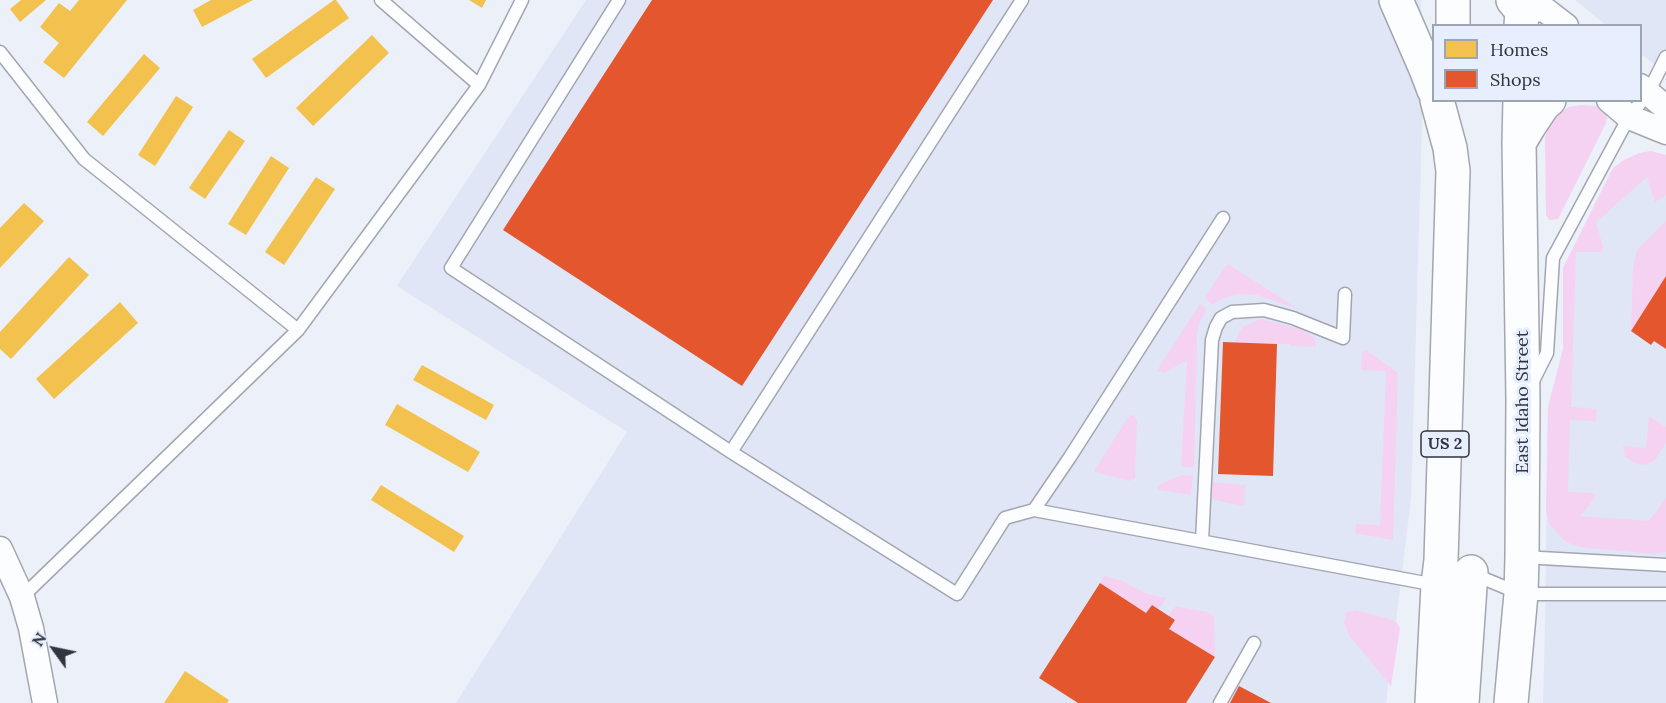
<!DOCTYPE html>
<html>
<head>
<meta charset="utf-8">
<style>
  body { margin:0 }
  #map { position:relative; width:1666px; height:703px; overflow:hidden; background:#ecf0f9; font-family:Lora,serif }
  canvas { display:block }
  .legend { position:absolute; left:1432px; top:24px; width:210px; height:78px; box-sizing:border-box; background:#e7eefe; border:2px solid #9ea4b2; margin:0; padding:8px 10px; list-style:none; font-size:18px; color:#31353f }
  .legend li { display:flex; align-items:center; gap:12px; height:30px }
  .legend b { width:30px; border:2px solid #9ea4b2 }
  .north { position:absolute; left:24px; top:619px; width:60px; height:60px; -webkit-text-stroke:4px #e7eefe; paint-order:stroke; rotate:303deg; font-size:16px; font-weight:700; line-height:24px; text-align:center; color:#31353f }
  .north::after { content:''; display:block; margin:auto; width:21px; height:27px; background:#31353f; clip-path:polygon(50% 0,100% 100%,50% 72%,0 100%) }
</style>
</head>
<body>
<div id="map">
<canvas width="1666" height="703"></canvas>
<ul class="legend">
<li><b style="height:16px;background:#f2c14e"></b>Homes</li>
<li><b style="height:16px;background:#e4572e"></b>Shops</li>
</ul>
<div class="north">N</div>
</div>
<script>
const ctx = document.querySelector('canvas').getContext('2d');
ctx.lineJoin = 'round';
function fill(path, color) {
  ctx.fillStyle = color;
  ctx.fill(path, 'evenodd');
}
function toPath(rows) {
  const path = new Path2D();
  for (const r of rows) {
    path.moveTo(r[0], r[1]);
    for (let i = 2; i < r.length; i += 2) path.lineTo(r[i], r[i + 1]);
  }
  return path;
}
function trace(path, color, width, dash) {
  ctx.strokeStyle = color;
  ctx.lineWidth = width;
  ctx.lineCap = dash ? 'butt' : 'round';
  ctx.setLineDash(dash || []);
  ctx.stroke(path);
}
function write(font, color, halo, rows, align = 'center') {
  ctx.font = font + ' Lora,serif';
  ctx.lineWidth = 6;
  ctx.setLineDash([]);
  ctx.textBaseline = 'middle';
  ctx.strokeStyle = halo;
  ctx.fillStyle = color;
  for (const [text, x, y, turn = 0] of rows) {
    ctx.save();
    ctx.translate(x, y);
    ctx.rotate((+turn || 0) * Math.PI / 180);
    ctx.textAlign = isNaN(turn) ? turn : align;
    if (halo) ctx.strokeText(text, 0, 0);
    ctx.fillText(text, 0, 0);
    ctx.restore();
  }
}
fill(toPath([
  [586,0,1421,0,1422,125,1411,499,1386,703,456,703,627,432,397,286],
  [1575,0,1666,0,1666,73,1641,54,1640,26,1606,25],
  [1651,151,1666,155,1666,703,1543,703,1545,627,1548,407,1563,349,1563,268,1613,168,1624,160,1640,153]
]), '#e0e6f6');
fill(toPath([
  [1581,105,1597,106,1604,110,1607,117,1606,123,1558,219,1549,220,1546,215,1545,138,1548,128,1558,115,1569,107],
  [1651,151,1666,155,1666,195,1655,202,1647,177,1596,222,1603,247,1602,252,1576,252,1571,407,1597,409,1596,421,1570,420,1568,492,1594,493,1596,496,1581,516,1649,521,1666,498,1666,552,1653,554,1580,547,1566,542,1549,524,1546,510,1548,407,1563,349,1563,268,1613,168,1624,160,1640,153],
  [1666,221,1666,276,1631,331,1633,269,1637,250],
  [1228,264,1295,307,1295,308,1257,295,1237,294,1221,299,1212,305,1205,298,1224,268],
  [1200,304,1207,310,1199,323,1197,334,1194,467,1181,467,1187,360,1163,374,1162,371,1156,372],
  [1261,319,1304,330,1315,339,1316,347,1291,346,1289,344,1234,343,1242,327],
  [1366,350,1398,373,1393,540,1355,533,1356,524,1380,525,1386,371,1361,370,1362,352],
  [1134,415,1137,421,1135,478,1129,481,1095,472,1095,469,1129,416],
  [1649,416,1666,427,1666,443,1655,460,1646,465,1634,463,1625,456,1623,446,1646,448],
  [1181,475,1193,476,1191,495,1159,490,1156,486],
  [1209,482,1245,485,1244,506,1214,500,1209,494],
  [1104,576,1122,581,1147,594,1166,598,1159,609,1152,605,1146,613,1100,583],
  [1176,606,1207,612,1214,617,1215,657,1169,629,1175,620,1168,615],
  [1355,610,1389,619,1396,622,1400,628,1391,686,1349,635,1344,623,1346,613]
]), '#f5d2f1');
fill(toPath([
  [21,0,46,0,20,22,10,9],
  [79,0,127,0,64,78,43,62,59,43,40,27,59,3,70,11],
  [211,0,253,0,202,27,193,10],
  [334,0,336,0,349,18,266,78,252,59],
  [469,0,486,0,482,8],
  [372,35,389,53,313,126,296,108],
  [144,54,160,68,103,136,87,122],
  [176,96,193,107,155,166,138,155],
  [229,130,245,141,205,199,189,188],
  [271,156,289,168,246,235,228,224],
  [316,177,335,189,284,265,265,252],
  [24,203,44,221,0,268,0,228],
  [69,257,89,275,11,359,0,349,0,332],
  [120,302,138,323,54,399,36,379],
  [422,365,494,405,486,420,413,380],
  [397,404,480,452,468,472,385,425],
  [381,485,464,536,454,552,371,500],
  [185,671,229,700,227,703,164,703]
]), '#f2c14e');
fill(toPath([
  [652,0,993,0,742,386,503,230],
  [1666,276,1666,349,1654,341,1651,345,1631,331],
  [1223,342,1277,344,1273,476,1218,474],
  [1100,583,1146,613,1152,605,1175,620,1169,629,1215,657,1186,703,1078,703,1039,678],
  [1239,686,1271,703,1230,703]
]), '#e4572e');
const service = toPath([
  [381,0,479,85],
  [619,0,451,268,731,452,957,594,1005,518,1034,510,1070,457,1223,218],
  [0,52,84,159,298,330],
  [1532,383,1547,353,1553,258,1629,117,1648,93,1666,57],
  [731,452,1022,0],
  [1034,510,1436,585],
  [1202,541,1212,340,1216,327,1221,318,1232,312,1264,310,1293,318,1343,338,1345,294],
  [1523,557,1666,565],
  [1473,574,1521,594,1666,594],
  [22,597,298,330,479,85,522,0],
  [1220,703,1254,643]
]);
const minor = toPath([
  [1522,11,1544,9,1566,26],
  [1640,86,1666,108],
  [1609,100,1629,117,1666,132],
  [0,549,22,597,31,628,45,703]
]);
const primary = toPath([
  [1453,26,1453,0]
]);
const trunk = toPath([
  [1396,0,1426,69,1434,90],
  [1513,0,1522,11,1521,26],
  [1519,143,1529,126,1543,105,1549,100],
  [1432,703,1438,585,1441,560,1453,171,1450,148,1437,100],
  [1462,703,1471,572],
  [1511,703,1521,594,1522,557,1523,400,1519,143,1520,100]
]);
trace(service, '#a3a6af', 15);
trace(minor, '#a3a6af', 27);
trace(primary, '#a3a6af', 36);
trace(trunk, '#a3a6af', 36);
trace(service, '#fcfdfe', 12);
trace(minor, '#fcfdfe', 24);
trace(primary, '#fcfdfe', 33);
trace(trunk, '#fcfdfe', 33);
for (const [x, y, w] of [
  [1445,444,48]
]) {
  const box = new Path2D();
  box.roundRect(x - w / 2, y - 13, w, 26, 4.5);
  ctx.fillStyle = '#e7eefe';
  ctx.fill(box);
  trace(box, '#31353f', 1.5);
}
write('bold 16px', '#31353f', null, [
  ["US 2",1445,444]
]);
write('18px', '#31353f', '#e7eefe', [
  ["East Idaho Street",1523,402,-90]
]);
</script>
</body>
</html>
